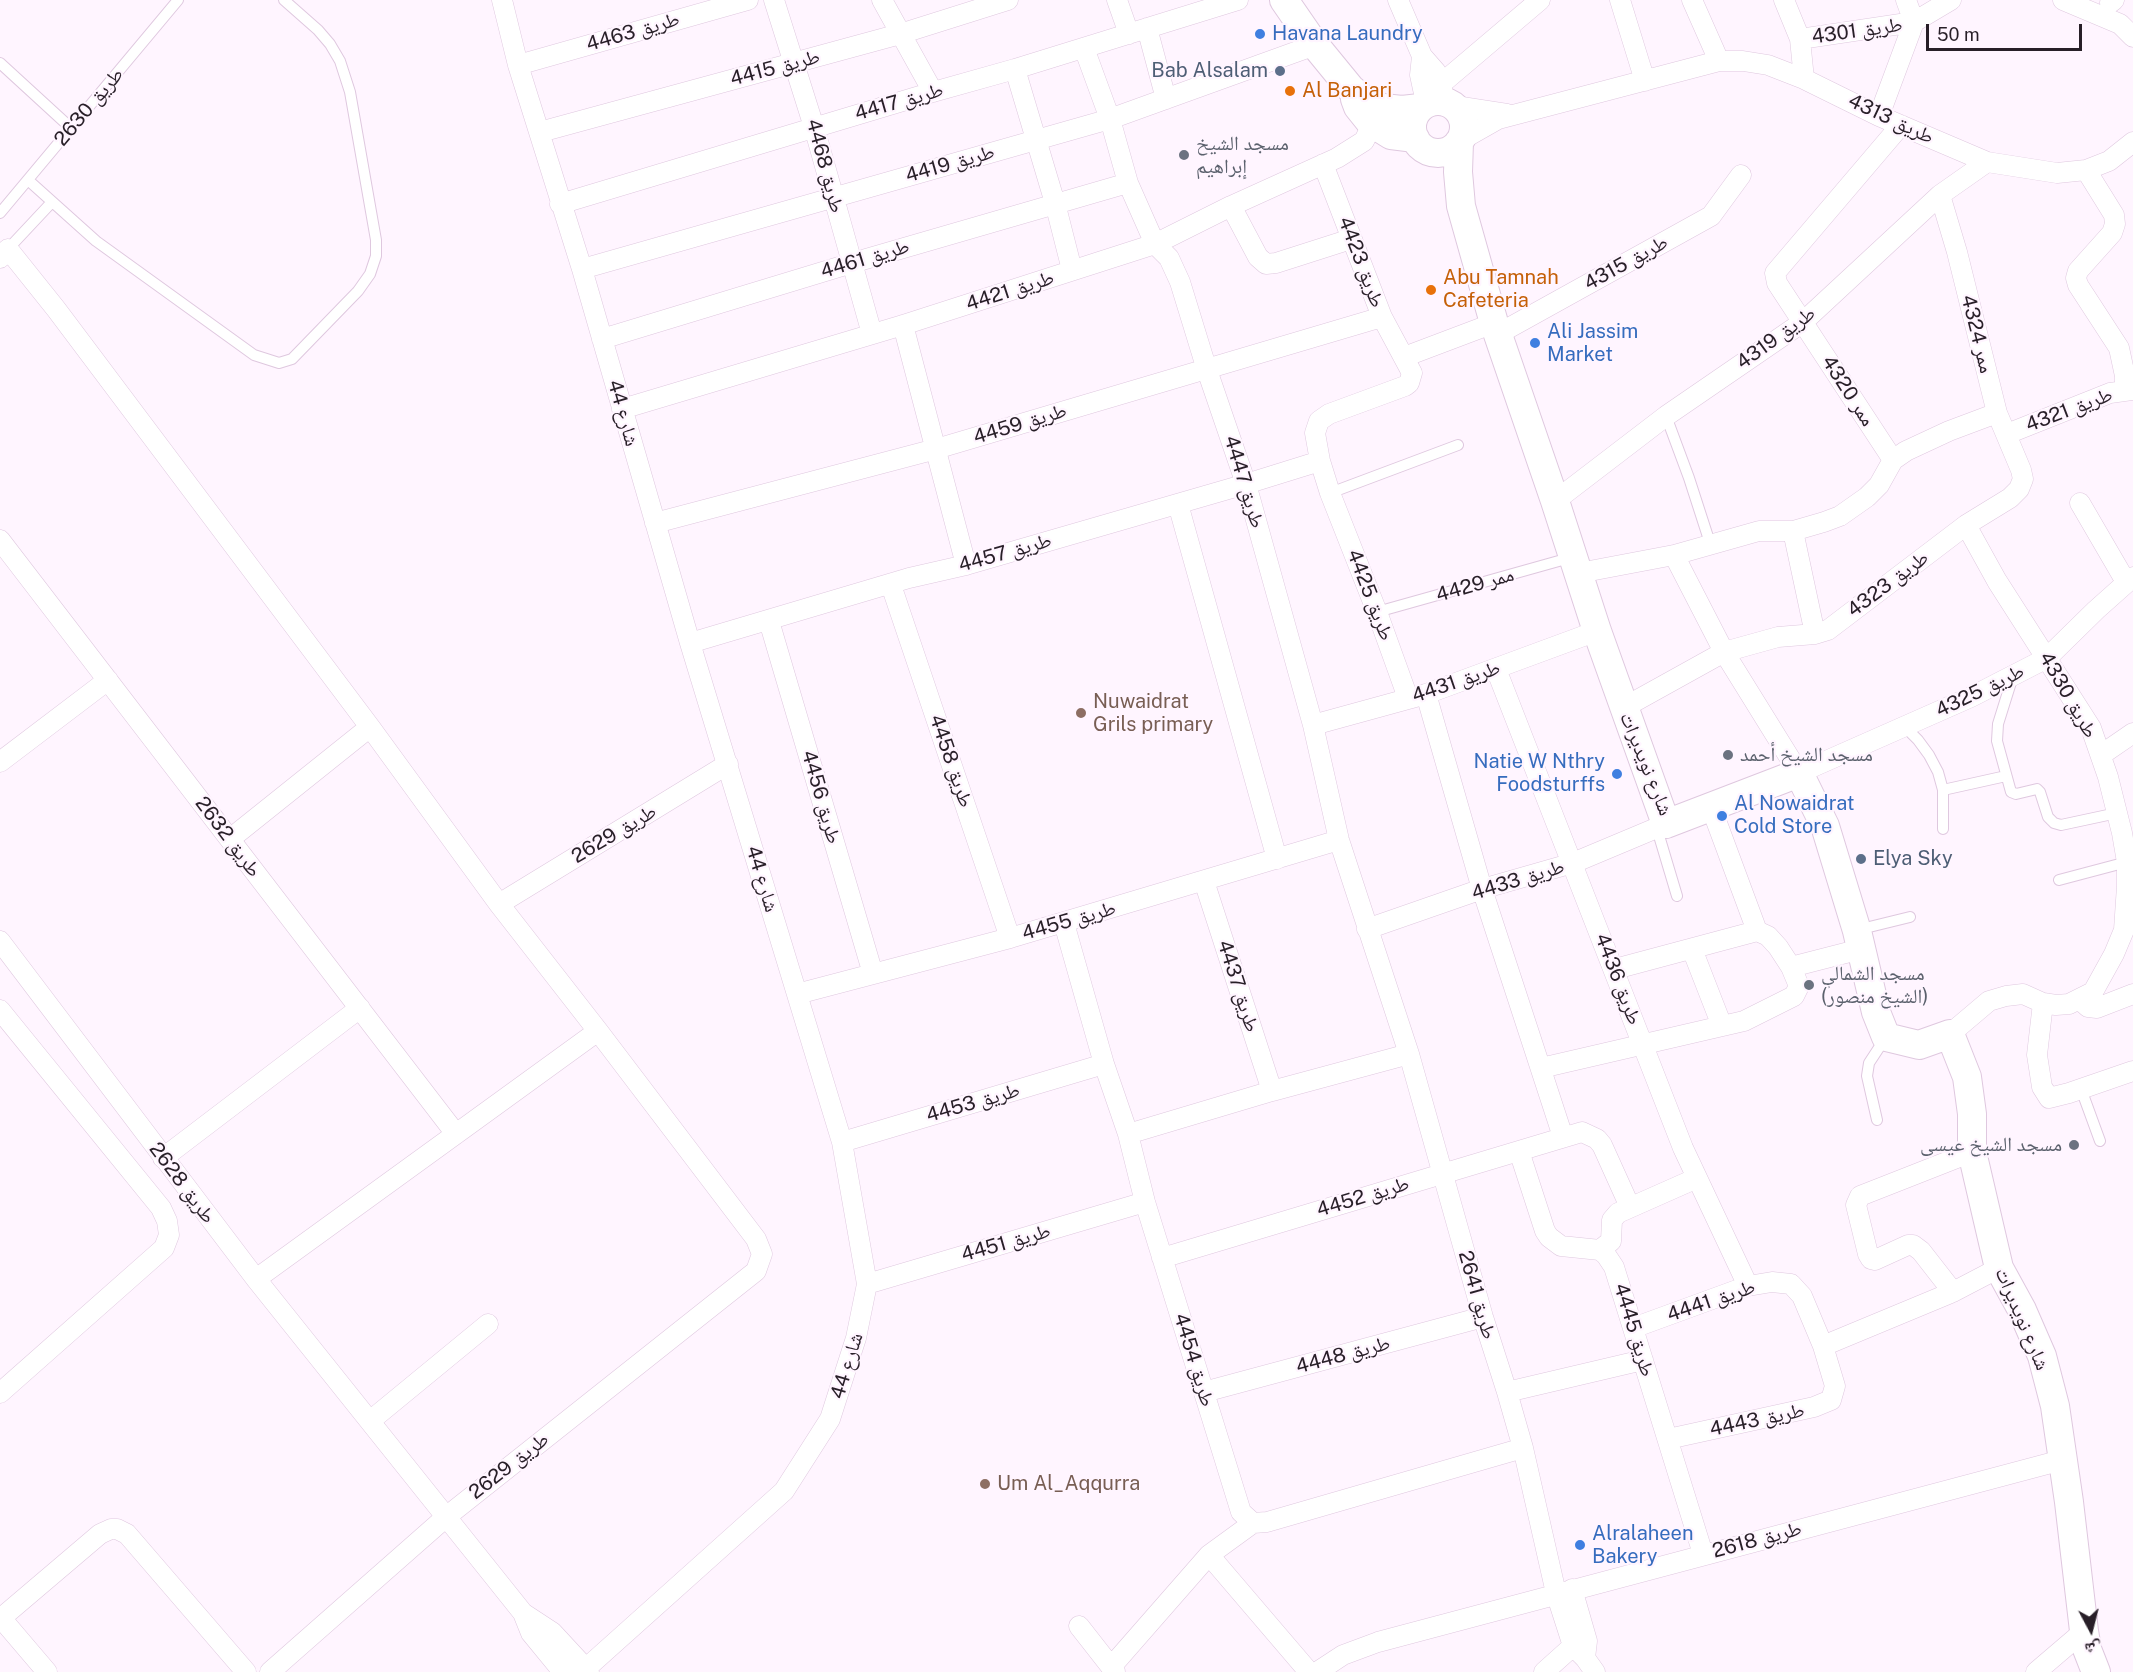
<!DOCTYPE html>
<html>
<head>
<meta charset="utf-8">
<style>
  body { margin:0 }
  #map { position:relative; width:2133px; height:1672px; overflow:hidden; background:#fff5ff; font-family:"Public Sans","Noto Naskh Arabic",sans-serif }
  canvas { display:block }
  .north { position:absolute; left:2061px; top:1600px; width:60px; height:60px; -webkit-text-stroke:4px #fff5ff; paint-order:stroke; rotate:173deg; font-size:16px; font-weight:700; line-height:24px; text-align:center; color:#281f28 }
  .north::after { content:''; display:block; margin:auto; width:21px; height:27px; background:#281f28; clip-path:polygon(50% 0,100% 100%,50% 72%,0 100%) }
  .scale { position:absolute; left:1926px; top:24px; width:156px; height:27px; box-sizing:border-box; border:3px solid #281f28; border-top:0; padding-left:8px; font-size:18px; line-height:21px; white-space:nowrap; color:#281f28; -webkit-text-stroke:4px #fff5ff; paint-order:stroke }
</style>
</head>
<body>
<div id="map">
<canvas width="2133" height="1672"></canvas>
<div class="north">ش</div>
<div class="scale">50 m</div>
</div>
<script>
const ctx = document.querySelector('canvas').getContext('2d');
ctx.lineJoin = 'round';
function toPath(rows) {
  const path = new Path2D();
  for (const r of rows) {
    if (r.length === 3) {
      path.moveTo(r[0] + r[2], r[1]);
      path.arc(r[0], r[1], r[2], 0, 2 * Math.PI);
      continue;
    }
    path.moveTo(r[0], r[1]);
    for (let i = 2; i < r.length; i += 2) path.lineTo(r[i], r[i + 1]);
  }
  return path;
}
function trace(path, color, width, dash) {
  ctx.strokeStyle = color;
  ctx.lineWidth = width;
  ctx.lineCap = dash ? 'butt' : 'round';
  ctx.setLineDash(dash || []);
  ctx.stroke(path);
}
function write(font, color, halo, rows, align = 'center') {
  ctx.font = font + ' "Public Sans","Noto Naskh Arabic",sans-serif';
  ctx.lineWidth = 4.5;
  ctx.setLineDash([]);
  ctx.textBaseline = 'middle';
  ctx.strokeStyle = halo;
  ctx.fillStyle = color;
  for (const [text, x, y, turn = 0] of rows) {
    ctx.save();
    ctx.translate(x, y);
    ctx.rotate((+turn || 0) * Math.PI / 180);
    ctx.textAlign = isNaN(turn) ? turn : align;
    if (halo) ctx.strokeText(text, 0, 0);
    ctx.fillText(text, 0, 0);
    ctx.restore();
  }
}
const lane = toPath([
  [0,63,72,129],
  [28,180,96,241,254,355,279,363,292,359,358,291,370,274,376,256,376,240,350,92,340,61,330,44,318,30,284,0],
  [0,213,178,0],
  [8,249,52,202],
  [1666,416,1689,478,1710,543],
  [1330,493,1458,445],
  [1377,612,1573,557],
  [2013,676,1998,724,1997,741,2011,792,2016,794,2037,789,2040,792,2048,817,2054,823,2061,825,2117,813],
  [1905,727,1918,740,1929,755,1938,772,1943,790,1943,829],
  [1943,790,2006,776],
  [1657,829,1677,896],
  [2059,880,2127,862],
  [1857,930,1910,917],
  [2081,1089,2100,1141],
  [1877,1120,1867,1076,1869,1063,1886,1037]
]);
const street = toPath([
  [502,0,518,65,582,269,690,643,842,1142,867,1284,856,1338,830,1419,784,1491,582,1672],
  [774,0,814,127,872,334],
  [882,0,933,92],
  [1117,0,1129,34],
  [1398,0,1422,56,1436,72,1446,102],
  [1620,0,1645,81],
  [1692,0,1719,61],
  [1784,0,1800,39,1804,79],
  [2063,0,2120,24,2133,37],
  [2110,3,2114,0],
  [1147,28,1166,99],
  [1800,39,1914,22,1906,0],
  [1084,48,1110,119,1128,183,1155,244,1169,258,1180,282,1207,370,1246,484,1313,725,1339,840,1409,1054,1483,1317,1507,1392,1523,1448,1556,1593,1573,1646,1585,1658,1595,1672],
  [1422,56,1420,75,1426,103],
  [518,65,748,0],
  [1015,69,1055,203,1072,270],
  [1441,84,1540,0],
  [1455,106,1507,114],
  [1879,116,1914,22,1951,0],
  [540,132,900,34,1008,0],
  [1461,140,1498,119,1719,61,1743,61,1768,65,1804,79,1879,116,1987,162,2057,173,2086,170,2109,161,2133,142],
  [1323,164,1382,317,1412,373,1409,383,1405,386,1329,414,1319,421,1315,433,1320,461,1330,493,1377,612,1408,698],
  [2086,170,2114,215,2115,224,2112,233,2078,271,2076,278,2078,285,2119,348,2125,376,2125,390],
  [560,204,933,92,1015,69,1238,0],
  [1231,206,1258,257,1266,264,1276,263,1351,239],
  [0,258,8,249,56,309,370,727,499,904,598,1031,756,1239,762,1254,756,1271,446,1517,270,1672],
  [582,269,1110,119,1315,45],
  [903,325,966,565],
  [1498,334,1711,216,1741,175],
  [602,339,852,263,1128,183],
  [1404,357,1494,323],
  [622,409,903,325,1155,244,1231,206,1337,158,1364,141,1368,133,1370,122],
  [2007,434,2110,393,2133,390],
  [1893,460,1777,283,1775,273,1901,125],
  [1555,501,1666,416,1803,322,1940,195,1987,162],
  [2080,503,2126,582],
  [1178,504,1277,859],
  [655,523,936,449,1382,317],
  [1793,531,1815,634],
  [0,540,456,1134],
  [1674,555,1724,652,1799,773,1971,697,2047,658,2096,610,2133,577],
  [1579,573,1674,555,1759,531,1793,531,1824,522,1840,516,1867,497,1879,485,1893,460,1906,451,1949,431,1997,413],
  [891,585,1010,938],
  [769,621,873,974],
  [690,643,909,578,966,565,1246,484,1320,461],
  [1496,669,1683,1148,1748,1286],
  [1426,694,1482,889,1563,1137],
  [1623,708,1724,652,1778,637,1815,634,1828,630,1966,525,2010,498,2019,489,2023,479,2021,470,1997,413,1957,252,1940,195],
  [1313,725,1426,694,1597,631],
  [2101,755,2133,733],
  [0,762,108,680],
  [1711,807,1757,931,1768,936,1778,947,1791,967],
  [230,839,370,727],
  [1204,881,1272,1091],
  [499,904,728,764],
  [1064,923,1104,1064,1128,1134,1145,1202,1241,1512,1253,1523,1267,1522,1523,1448],
  [1367,929,1482,889,1573,863,1666,824],
  [0,941,256,1279,523,1613,531,1633,563,1672],
  [1692,949,1722,1026],
  [1615,969,1757,931],
  [797,994,1010,938,1339,840],
  [2080,1000,2088,1007,2097,1008,2133,994],
  [2043,1003,2037,1055,2042,1087,2049,1098,2069,1093,2133,1071],
  [0,1010,161,1208,167,1221,169,1235,164,1248,0,1393],
  [1950,1034,1989,1001,2006,996,2023,994,2043,1003,2056,1005,2069,1004,2093,992,2114,954,2124,930,2127,886,2127,862,2122,833,2108,777,2091,728,1997,581,1966,525],
  [1541,1068,1744,1021,1794,996,1799,986,1791,967,1861,949],
  [1128,1134,1272,1091,1409,1054],
  [842,1142,1104,1064],
  [1519,1151,1545,1231,1549,1237,1561,1246,1600,1250,1606,1255,1614,1267,1703,1554],
  [163,1158,360,1008],
  [1600,1250,1611,1241,1612,1220,1618,1213,1697,1178],
  [1162,1258,1582,1132,1597,1139,1602,1145,1630,1207],
  [256,1279,598,1031],
  [867,1284,1145,1202],
  [1953,1292,1921,1251,1913,1245,1908,1245,1875,1260,1871,1259,1868,1254,1856,1205,1860,1196,1972,1152],
  [1633,1328,1748,1286,1772,1282,1791,1284,1802,1296,1823,1346,1835,1386,1831,1400,1814,1407,1668,1439],
  [1823,1346,1953,1292,1999,1268],
  [1204,1392,1483,1317],
  [1507,1392,1643,1360],
  [370,1421,488,1324],
  [1209,1555,1309,1672],
  [1572,1589,1587,1641,1585,1658],
  [523,1613,552,1632,589,1672],
  [1,1618,47,1672],
  [0,1619,100,1534,111,1529,117,1529,127,1534,246,1672],
  [1079,1626,1115,1672],
  [1111,1667,1209,1555,1253,1523],
  [1317,1672,1343,1655,1378,1642,2062,1460],
  [1544,1672,1573,1646],
  [2036,1672,2084,1631]
]);
const secondary = toPath([
  [1284,0,1315,45,1351,89,1365,101,1383,108,1402,110,1420,108],
  [1355,99,1358,107,1370,122,1391,135,1415,138],
  [1438,127,26],
  [1459,142,1458,172,1461,206,1494,323,1555,501,1597,631,1666,824,1799,773,1825,826,1857,931,1876,1012,1886,1037,1919,1045,1950,1034,1967,1077,1972,1114,1972,1152,1999,1268,2022,1310,2042,1356,2055,1406,2069,1502,2084,1631,2087,1649,2096,1672]
]);
trace(lane, '#dfc8df', 12);
trace(street, '#dfc8df', 21);
trace(secondary, '#dfc8df', 30);
trace(lane, '#fff', 10);
trace(street, '#fff', 20);
trace(secondary, '#fff', 28);
for (const [x, y, r, color] of [
  [1260,34,6,"#3f7fe0"],
  [1280,71,6,"#5c6f8a"],
  [1290,91,6,"#e8710a"],
  [1184,155,6,"#6b7280"],
  [1431,290,6,"#e8710a"],
  [1535,343,6,"#3f7fe0"],
  [1081,713,6,"#8d6e63"],
  [1728,755,6,"#6b7280"],
  [1617,774,6,"#3f7fe0"],
  [1722,816,6,"#3f7fe0"],
  [1861,859,6,"#5c6f8a"],
  [1809,985,6,"#6b7280"],
  [2074,1145,6,"#6b7280"],
  [985,1484,6,"#8d6e63"],
  [1580,1545,6,"#3f7fe0"]
]) {
  const dot = new Path2D();
  dot.arc(x, y, r, 0, 2 * Math.PI);
  ctx.fillStyle = color;
  ctx.fill(dot);
  trace(dot, '#fff5ff', 2);
}
write('20px', '#281f28', '#fff5ff', [
  ["طريق 4301",1857,31,-8],
  ["طريق 4463",633,32,-16],
  ["طريق 4415",775,68,-15],
  ["طريق 4417",899,102,-16],
  ["طريق 2630",89,107,-50],
  ["طريق 4313",1891,119,25],
  ["طريق 4419",950,164,-16],
  ["طريق 4468",825,166,75],
  ["طريق 4461",865,259,-17],
  ["طريق 4423",1361,262,69],
  ["طريق 4315",1626,263,-29],
  ["طريق 4421",1010,291,-18],
  ["ممر 4324",1977,334,76],
  ["طريق 4319",1776,338,-36],
  ["ممر 4320",1848,391,57],
  ["طريق 4321",2069,410,-21],
  ["شارع 44",623,413,74],
  ["طريق 4459",1020,424,-17],
  ["طريق 4447",1244,482,73],
  ["طريق 4457",1005,553,-16],
  ["طريق 4323",1888,584,-37],
  ["ممر 4429",1475,585,-16],
  ["طريق 4425",1370,595,69],
  ["طريق 4431",1456,682,-19],
  ["طريق 4325",1980,691,-26],
  ["طريق 4330",2068,695,60],
  ["طريق 4458",951,761,71],
  ["شارع نويديرات",1646,764,68],
  ["طريق 4456",821,797,74],
  ["طريق 2629",614,834,-31],
  ["طريق 2632",228,837,53],
  ["شارع 44",762,879,73],
  ["طريق 4433",1518,880,-17],
  ["طريق 4455",1069,921,-16],
  ["طريق 4436",1618,979,69],
  ["طريق 4437",1238,986,72],
  ["طريق 4453",973,1103,-16],
  ["طريق 2628",182,1183,53],
  ["طريق 4452",1363,1197,-17],
  ["طريق 4451",1006,1243,-16],
  ["طريق 2641",1477,1295,74],
  ["طريق 4441",1711,1301,-19],
  ["شارع نويديرات",2022,1319,67],
  ["طريق 4445",1634,1330,73],
  ["طريق 4448",1343,1355,-15],
  ["طريق 4454",1194,1360,73],
  ["شارع 44",847,1366,-73],
  ["طريق 4443",1757,1420,-12],
  ["طريق 2629",509,1466,-38],
  ["طريق 2618",1757,1540,-15]
]);
write('20px', '#366cbe', '#fff5ff', [
  ["Havana Laundry",1272,34],
  ["Ali Jassim",1547,332],
  ["Market",1547,355],
  ["Natie W Nthry",1605,762,"right"],
  ["Foodsturffs",1605,785,"right"],
  ["Al Nowaidrat",1734,804],
  ["Cold Store",1734,827],
  ["Alralaheen",1592,1534],
  ["Bakery",1592,1557]
], 'left');
write('20px', '#4e5e75', '#fff5ff', [
  ["Bab Alsalam",1268,71],
  ["Elya Sky",1873,859,"left"]
], 'right');
write('20px', '#c56008', '#fff5ff', [
  ["Al Banjari",1302,91],
  ["Abu Tamnah",1443,278],
  ["Cafeteria",1443,301]
], 'left');
write('20px', '#5b616d', '#fff5ff', [
  ["مسجد الشيخ",1196,144],
  ["إبراهيم",1196,167],
  ["مسجد الشيخ أحمد",1740,755],
  ["مسجد الشمالي",1821,974],
  ["(الشيخ منصور)",1821,997],
  ["مسجد الشيخ عيسى",2062,1145,"right"]
], 'left');
write('20px', '#785e54', '#fff5ff', [
  ["Nuwaidrat",1093,702],
  ["Grils primary",1093,725],
  ["Um Al_Aqqurra",997,1484]
], 'left');
</script>
</body>
</html>
